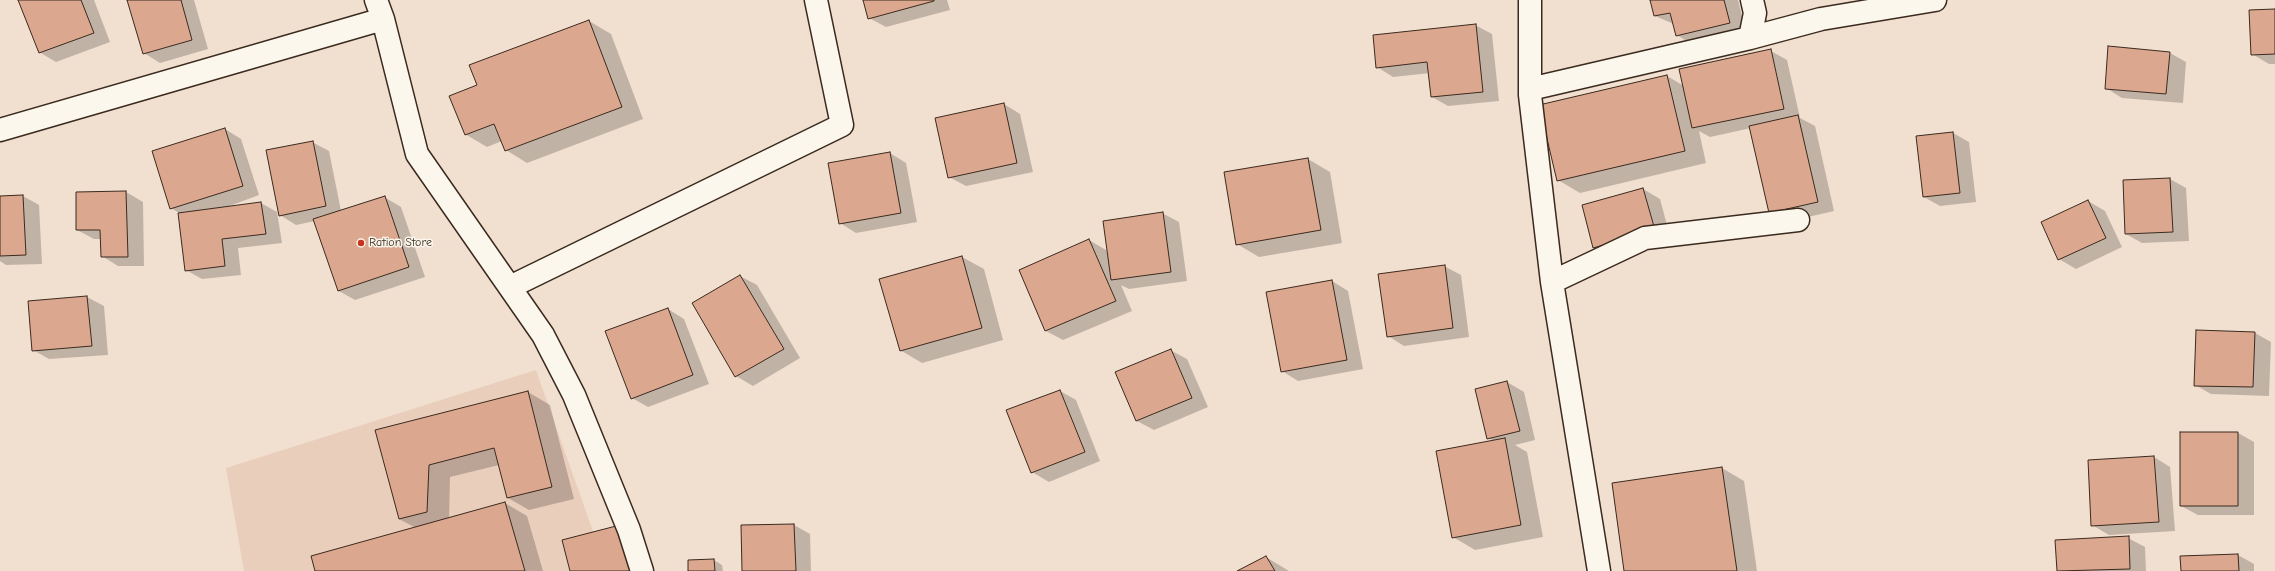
<!DOCTYPE html>
<html>
<head>
<meta charset="utf-8">
<style>
  body { margin:0 }
  canvas { display:block; background:#f1dfd0 }
</style>
</head>
<body>
<canvas width="2275" height="571"></canvas>
<script>
const ctx = document.querySelector('canvas').getContext('2d');
ctx.lineJoin = 'round';
function fill(path, color) {
  ctx.fillStyle = color;
  ctx.fill(path, 'evenodd');
}
function toPath(rows) {
  const path = new Path2D();
  for (const r of rows) {
    path.moveTo(r[0], r[1]);
    for (let i = 2; i < r.length; i += 2) path.lineTo(r[i], r[i + 1]);
  }
  return path;
}
function trace(path, color, width, dash) {
  ctx.strokeStyle = color;
  ctx.lineWidth = width;
  ctx.lineCap = dash ? 'butt' : 'round';
  ctx.setLineDash(dash || []);
  ctx.stroke(path);
}
function write(font, color, halo, rows, align = 'center') {
  ctx.font = font + ' "Comic Neue",sans-serif';
  ctx.lineWidth = 3;
  ctx.setLineDash([]);
  ctx.textBaseline = 'middle';
  ctx.strokeStyle = halo;
  ctx.fillStyle = color;
  for (const [text, x, y, turn = 0] of rows) {
    ctx.save();
    ctx.translate(x, y);
    ctx.rotate((+turn || 0) * Math.PI / 180);
    ctx.textAlign = isNaN(turn) ? turn : align;
    if (halo) ctx.strokeText(text, 0, 0);
    ctx.fillText(text, 0, 0);
    ctx.restore();
  }
}
fill(toPath([
  [536,370,607,571,244,571,226,468]
]), '#eacebc');
fill(toPath([
  [19,0,94,0,110,42,56,62,39,52],
  [128,0,194,0,208,49,160,63,144,53],
  [865,0,947,0,950,10,886,27,869,18],
  [1651,0,1738,0,1746,32,1693,45,1677,35,1674,24,1655,16],
  [2275,10,2275,64,2269,64,2252,54],
  [589,21,611,34,643,119,527,163,506,150,502,141,487,147,465,134,478,86],
  [1475,25,1492,34,1499,101,1448,106,1432,97,1430,73,1393,77,1377,67],
  [1771,51,1787,60,1800,118,1815,126,1834,211,1786,222,1769,213,1751,128,1710,137,1699,131,1706,163,1580,193,1558,180,1667,76,1684,86],
  [2170,53,2186,62,2183,103,2122,98,2106,88],
  [1004,104,1020,114,1033,172,966,186,949,177],
  [225,129,241,139,259,195,224,208,261,203,277,212,282,243,238,248,241,275,202,279,186,270,179,213,171,208],
  [1953,133,1969,142,1976,202,1940,206,1924,197],
  [312,142,329,151,341,211,384,197,401,207,425,277,355,300,339,291,315,221,296,225,280,215],
  [890,153,906,163,917,222,856,233,840,223],
  [1308,159,1330,172,1342,243,1259,257,1237,244,1225,173],
  [2170,179,2186,188,2189,241,2142,243,2126,234],
  [1643,189,1660,199,1671,240,1611,256,1594,247,1583,206],
  [126,192,143,202,144,266,118,266,102,256,101,239,94,239,77,230,77,193],
  [23,196,39,205,42,264,6,265,0,261,0,197],
  [2088,201,2105,211,2122,247,2076,269,2059,259],
  [1162,213,1179,222,1187,281,1129,289,1121,285,1132,311,1063,340,1046,331,1020,270,1089,240,1106,250,1108,255],
  [962,257,984,269,1003,340,922,363,900,350,881,279],
  [1444,266,1461,275,1469,337,1404,346,1388,336],
  [740,276,757,285,800,358,753,386,736,376],
  [1332,281,1348,291,1363,369,1298,381,1282,371],
  [87,297,104,306,108,355,49,359,33,350,29,302],
  [668,309,684,319,709,384,648,407,632,398],
  [2255,333,2271,342,2269,396,2211,394,2195,385],
  [1170,350,1187,359,1208,407,1154,430,1137,421,1116,373],
  [1507,382,1524,392,1535,440,1515,445,1527,452,1543,537,1475,550,1453,537,1494,441,1488,438],
  [1060,391,1076,400,1100,461,1049,482,1032,472],
  [528,392,550,405,574,499,529,510,508,498,499,465,450,477,449,519,505,503,527,516,543,571,316,571,416,528,399,519,377,431],
  [2238,433,2254,442,2254,515,2198,515,2181,506],
  [2154,457,2170,467,2175,531,2109,535,2092,525],
  [1722,468,1744,481,1757,571,1625,571],
  [794,525,810,534,811,571,743,571],
  [2128,538,2145,547,2146,571,2058,571,2056,541],
  [2238,555,2254,564,2254,571,2182,571],
  [1266,557,1289,571,1239,571],
  [714,560,722,565,723,571,689,571]
]), '#0003');
const building = toPath([
  [18,0,81,0,94,33,39,53,18,0],
  [127,0,181,0,192,40,143,54,127,0],
  [863,0,934,0,934,1,868,19,863,0],
  [1650,0,1724,0,1730,23,1676,36,1670,13,1654,16,1650,0],
  [2275,9,2275,54,2251,55,2249,10,2275,9],
  [589,20,622,107,505,151,494,124,465,135,449,96,477,85,469,65,589,20],
  [1476,24,1483,92,1431,97,1427,62,1376,68,1373,35,1476,24],
  [2108,46,2170,52,2166,94,2105,89,2108,46],
  [1771,49,1784,109,1692,128,1679,69,1771,49],
  [1667,75,1685,151,1557,181,1539,105,1667,75],
  [1004,103,1017,163,948,178,935,118,1004,103],
  [1798,115,1818,202,1769,213,1749,126,1798,115],
  [225,128,243,186,170,209,152,151,225,128],
  [1953,132,1960,193,1923,197,1916,136,1953,132],
  [313,141,326,206,279,216,266,150,313,141],
  [890,152,901,213,839,224,828,163,890,152],
  [1308,158,1321,230,1236,245,1224,172,1308,158],
  [2170,178,2173,232,2125,234,2123,180,2170,178],
  [1643,188,1655,230,1593,248,1582,205,1643,188],
  [126,191,128,257,101,257,100,230,76,230,76,192,126,191],
  [23,195,26,255,0,256,0,196,23,195],
  [385,196,409,267,338,291,313,219,385,196],
  [2088,200,2106,238,2058,260,2041,222,2088,200],
  [261,202,266,234,222,239,225,266,185,271,178,213,261,202],
  [1163,212,1171,272,1111,280,1103,221,1163,212],
  [1089,239,1116,301,1045,331,1019,270,1089,239],
  [962,256,982,328,900,351,879,279,962,256],
  [1445,265,1453,328,1387,337,1378,274,1445,265],
  [740,275,784,349,735,377,692,303,740,275],
  [1332,280,1347,360,1281,372,1266,292,1332,280],
  [87,296,92,346,32,351,28,301,87,296],
  [668,308,693,375,631,399,605,331,668,308],
  [2196,330,2255,332,2253,387,2194,386,2196,330],
  [1171,349,1192,398,1136,421,1115,372,1171,349],
  [1507,381,1520,431,1487,439,1475,389,1507,381],
  [1060,390,1085,452,1031,473,1006,410,1060,390],
  [528,391,552,487,507,498,494,448,429,465,427,512,399,519,375,430,528,391],
  [2180,432,2238,432,2238,506,2180,506,2180,432],
  [1505,438,1521,525,1452,538,1436,451,1505,438],
  [2154,456,2159,522,2091,526,2088,460,2154,456],
  [1722,467,1737,571,1624,571,1612,483,1722,467],
  [505,502,525,571,315,571,311,556,505,502],
  [794,524,796,571,742,571,741,525,794,524],
  [620,525,631,571,570,571,562,540,620,525],
  [2129,536,2130,569,2057,571,2055,540,2129,536],
  [2238,554,2239,571,2181,571,2180,556,2238,554],
  [1266,556,1275,571,1237,571,1266,556],
  [714,559,715,571,688,571,688,560,714,559]
]);
fill(building, '#dba78f');
trace(building, '#3b2a1e', 1);
const street = toPath([
  [376,0,383,19,417,154,543,335,574,395,629,530,642,571],
  [1530,0,1530,95,1552,282,1599,571],
  [1750,38,1821,19,1935,0],
  [1530,89,1750,38,1755,13,1752,0],
  [0,130,383,19],
  [1552,282,1645,238,1798,220],
  [510,287,842,125,816,0]
]);
trace(street, '#3b2a1e', 25);
trace(street, '#fbf7ec', 22);
for (const [x, y, r, color] of [
  [361,243,4,"#c8321e"]
]) {
  const dot = new Path2D();
  dot.arc(x, y, r, 0, 2 * Math.PI);
  ctx.fillStyle = color;
  ctx.fill(dot);
  trace(dot, '#fbf7ec', 1.5);
}
write('12px', '#3b2a1e', '#fbf7ec', [
  ["Ration Store",369,243]
], 'left');
</script>
</body>
</html>
